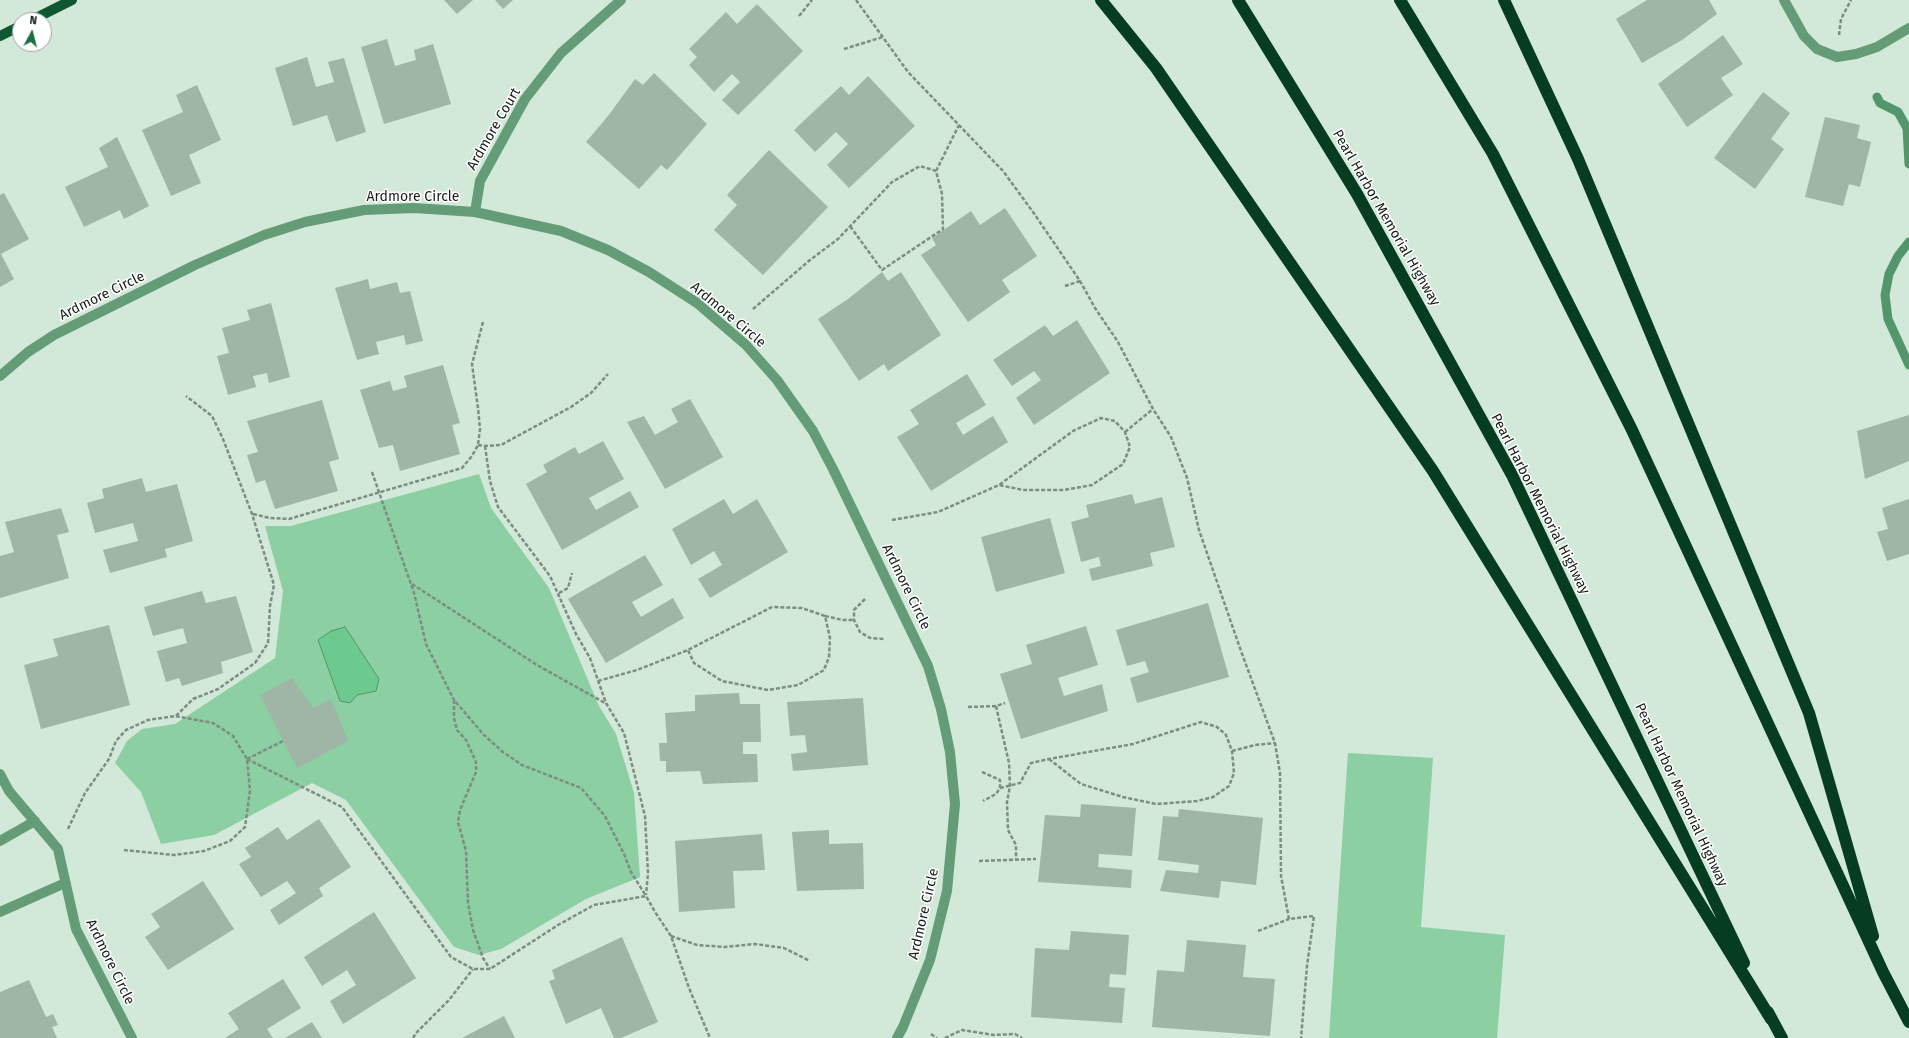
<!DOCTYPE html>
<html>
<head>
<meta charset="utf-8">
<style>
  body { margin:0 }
  #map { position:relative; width:1909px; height:1038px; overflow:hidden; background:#d2e8d8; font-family:"Fira Sans",sans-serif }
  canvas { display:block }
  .north { position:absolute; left:12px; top:12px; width:40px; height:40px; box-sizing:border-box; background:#fff; border:1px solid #a2a5a3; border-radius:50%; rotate:7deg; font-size:11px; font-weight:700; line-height:16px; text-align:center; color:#161e18 }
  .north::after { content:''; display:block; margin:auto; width:14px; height:18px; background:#1b6f41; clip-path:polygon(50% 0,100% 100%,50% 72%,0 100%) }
</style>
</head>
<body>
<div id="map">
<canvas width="1909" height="1038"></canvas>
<div class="north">N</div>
</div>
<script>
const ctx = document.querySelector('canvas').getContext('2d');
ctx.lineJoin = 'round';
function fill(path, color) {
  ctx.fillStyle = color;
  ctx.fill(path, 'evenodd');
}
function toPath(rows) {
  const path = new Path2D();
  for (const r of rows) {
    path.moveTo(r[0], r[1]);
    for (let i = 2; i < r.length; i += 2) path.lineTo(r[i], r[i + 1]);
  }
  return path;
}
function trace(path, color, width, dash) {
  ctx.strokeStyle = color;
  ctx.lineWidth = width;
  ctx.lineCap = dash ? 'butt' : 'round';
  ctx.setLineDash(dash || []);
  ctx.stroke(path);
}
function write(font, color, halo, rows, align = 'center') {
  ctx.font = font + ' "Fira Sans",sans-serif';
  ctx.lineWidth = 3;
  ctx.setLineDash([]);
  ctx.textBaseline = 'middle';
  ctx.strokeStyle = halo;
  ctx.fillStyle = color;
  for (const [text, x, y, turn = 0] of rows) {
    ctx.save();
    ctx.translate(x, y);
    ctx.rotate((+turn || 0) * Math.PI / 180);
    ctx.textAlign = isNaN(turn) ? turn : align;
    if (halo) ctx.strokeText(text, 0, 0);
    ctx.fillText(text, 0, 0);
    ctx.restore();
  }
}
fill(toPath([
  [479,474,491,508,549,588,599,706,616,734,634,793,640,877,586,899,501,949,479,955,454,947,346,800,312,783,214,835,161,844,141,792,115,763,127,741,142,729,175,724,275,658,283,591,265,526,291,526],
  [1348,753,1433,758,1421,927,1505,935,1497,1038,1329,1038]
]), '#8bcfa2');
const water = toPath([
  [345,627,379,679,376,691,357,695,350,703,340,701,318,640,331,631,345,627]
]);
fill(water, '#6dca8f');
trace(water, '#53966b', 1);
trace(toPath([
  [1877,97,1880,103,1898,112,1907,128,1909,164],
  [1909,242,1898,256,1889,274,1885,295,1888,319,1909,365]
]), '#53966b', 9);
fill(toPath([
  [444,0,473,0,457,14],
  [495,0,513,0,503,9],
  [1647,0,1709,0,1717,14,1682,40,1642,63,1616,19],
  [757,4,803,51,738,115,722,100,740,82,732,74,714,92,689,65,697,57,689,49,726,12,737,24],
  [1723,35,1743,64,1721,78,1733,95,1687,127,1658,84],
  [387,39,395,66,416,60,414,50,433,44,451,104,384,124,361,47],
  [307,57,316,87,334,82,328,62,344,58,366,132,336,142,327,115,293,126,275,68],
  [654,73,707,124,667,170,661,165,639,189,586,142,608,116,635,79,643,85],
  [868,76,915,126,849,188,827,165,848,144,836,132,815,152,794,130,841,86,849,95],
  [197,85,221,140,189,155,201,183,171,196,142,130,183,112,176,95],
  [1763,92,1790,113,1771,139,1784,149,1755,189,1714,158],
  [1825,117,1860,125,1857,138,1871,142,1860,187,1849,184,1843,206,1805,197],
  [117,137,149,206,124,219,120,210,84,227,65,187,108,167,99,148],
  [769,150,828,207,763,275,714,230,737,205,727,195],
  [4,193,29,239,1,254,14,279,0,287,0,195],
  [1005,208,1037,256,1002,280,1010,292,968,322,921,255,936,245,932,238,971,211,980,225],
  [882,272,888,281,901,272,941,335,888,371,884,364,859,381,818,319,848,299],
  [368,279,370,289,397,282,400,293,410,291,423,341,406,345,404,335,376,342,379,354,357,360,335,288],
  [271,303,290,377,269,383,267,373,253,376,256,387,228,395,217,356,229,353,222,328,250,320,247,310],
  [1077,320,1110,373,1034,425,1016,398,1041,380,1034,371,1012,386,993,360,1045,325,1053,336],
  [443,365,460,423,452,425,460,454,400,471,393,445,379,448,360,390,390,381,393,391,407,387,404,376],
  [967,374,986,405,956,423,963,435,993,416,1008,442,931,491,897,437,919,424,910,410],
  [690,399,723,457,665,489,627,422,644,416,655,435,678,422,671,409],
  [322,400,339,459,329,462,338,491,275,509,265,480,256,483,247,455,258,452,247,421],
  [1909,415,1909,461,1865,479,1857,431],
  [603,441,624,479,589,498,596,510,630,491,639,507,562,550,526,484,547,472,543,465,575,447,579,454],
  [142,478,146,492,177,484,193,541,165,549,167,557,110,573,103,550,138,541,133,523,95,533,87,503,104,498,102,489],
  [1132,494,1135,504,1162,497,1175,547,1150,553,1153,566,1092,581,1089,569,1101,566,1099,557,1081,562,1071,522,1089,517,1086,505],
  [724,499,733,514,757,499,788,552,710,598,698,579,722,565,714,551,691,565,672,529],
  [1909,499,1909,554,1887,561,1877,532,1888,529,1882,508],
  [61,508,69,532,57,535,69,578,0,598,0,556,14,552,5,522],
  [1050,518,1065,573,996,592,981,537],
  [645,555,663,585,632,602,641,617,673,598,684,618,606,663,568,599],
  [202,591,206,603,236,596,253,652,221,662,223,673,182,686,179,678,166,682,157,651,187,643,183,628,153,636,144,607],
  [1208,603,1229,677,1137,703,1130,678,1149,672,1145,661,1127,666,1116,630],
  [109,625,130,705,41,729,24,665,58,656,53,639],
  [1086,626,1098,665,1058,678,1064,696,1102,684,1108,711,1021,739,1000,674,1032,664,1026,645],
  [292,678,313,708,331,699,348,741,297,768,260,695],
  [739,693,740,704,760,704,761,742,743,742,743,754,757,754,758,782,703,784,700,771,666,772,666,761,660,761,659,743,667,743,665,713,695,711,695,695],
  [863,698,868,765,793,771,791,754,807,752,805,735,790,736,787,702],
  [1081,804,1136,808,1132,856,1099,854,1098,867,1132,870,1131,888,1038,882,1045,815,1080,817],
  [1179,809,1263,818,1256,885,1221,881,1219,898,1160,891,1166,870,1198,873,1199,865,1158,860,1163,816,1178,817],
  [319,819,351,867,319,888,323,896,279,925,270,910,296,893,287,881,261,897,239,864,251,857,245,848,278,827,287,840],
  [829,830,829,844,863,843,864,889,797,891,792,832],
  [762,834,765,870,733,871,735,908,679,912,675,841],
  [203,881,234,929,168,970,145,937,160,927,151,914],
  [374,912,416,978,343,1024,330,1001,356,985,347,970,322,986,304,957],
  [1071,931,1129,935,1126,975,1110,974,1109,987,1125,988,1122,1023,1031,1017,1035,948,1069,950],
  [622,937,658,1022,621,1038,614,1038,601,1008,566,1024,549,981,555,979,552,970],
  [1187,940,1246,945,1243,977,1275,979,1270,1036,1152,1027,1157,970,1184,972],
  [283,979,301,1008,267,1029,273,1038,225,1038,239,1029,228,1013],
  [29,980,46,1017,53,1014,58,1025,52,1027,57,1038,0,1038,0,992],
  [504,1016,515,1038,462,1038],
  [312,1022,322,1038,285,1038]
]), '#9fb5a5');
trace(toPath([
  [856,0,908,72,1003,171,1033,212,1080,281,1095,308,1118,342,1153,409,1171,437,1187,478,1199,530,1241,651,1275,743,1280,773,1281,876,1289,919,1314,916,1307,966,1301,1038],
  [799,16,812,0],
  [1839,35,1841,19,1851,0],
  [844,49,883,37],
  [936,171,959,125],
  [1065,286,1080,281],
  [753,309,810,260,838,239,892,182,920,166,936,171,942,194,943,229,882,270,850,226],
  [1125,432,1153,409],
  [478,445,485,446,501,445,571,407,591,393,608,374],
  [485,446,490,481,498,507,550,576,576,634,590,658,606,703,624,733,645,816,648,873,646,895],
  [372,472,414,593,426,644,454,700,484,735,503,752,522,765,581,788,605,816,624,854,631,872,646,896],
  [253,514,270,518,289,519,462,468,472,456,478,445,480,429,478,408,472,364,483,322],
  [892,520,938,512,999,485,1073,431,1101,418,1115,421,1125,432,1130,447,1123,464,1092,485,1064,490,1023,490,999,485],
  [412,584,537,665,605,703],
  [559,593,568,588,572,573],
  [865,599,854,610,854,620,860,632,870,638,885,639],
  [825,616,843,620,854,620],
  [598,681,637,670,688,650,772,607,802,608,825,616,830,638,829,657,824,670,798,685,768,690,722,681,694,663,688,650],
  [454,700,454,718,457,730,466,740,476,762,476,772,460,810,458,822,466,851,468,903,473,930,483,958,490,969],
  [996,706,1009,763,1010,786,1007,802,1008,830,1016,845,1016,859],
  [968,707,996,706,1005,703],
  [176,716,193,699,218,689,255,663,268,643,270,606,274,585,252,514,223,439,212,416,186,396],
  [1232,751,1255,745,1275,743],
  [247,759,342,807,451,957,473,969,490,969,558,925,594,905,646,896,655,912,671,936,689,988,710,1038],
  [247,759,283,741],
  [982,772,1000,780,1000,788,996,794,983,801],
  [1000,788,1020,783,1031,763,1049,759,1133,744,1201,722,1217,727,1226,735,1232,751,1234,773,1229,786,1213,797,1197,801,1156,804,1123,797,1081,784,1049,759],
  [68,829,85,793,109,759,116,741,126,730,148,720,175,716,213,723,233,736,247,759,250,791,245,827,230,841,204,851,174,855,124,850],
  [979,861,1036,859],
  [1258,931,1289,919],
  [671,936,697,945,724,947,755,944,784,948,810,961],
  [931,1034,937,1038],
  [413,1038,416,1033,449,1000,473,969],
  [945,1038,962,1030,994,1035,1015,1034,1022,1038]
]), '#7d8d81', 2.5, [4, 2]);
trace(toPath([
  [1784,0,1804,36,1817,49,1837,57,1856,54,1877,47,1909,28],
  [475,212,480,181,525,99,561,53,621,0],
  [0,376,28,352,54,335,195,265,264,235,305,222,364,210,414,208,475,212,561,231,608,250,649,272,697,303,746,345,777,380,813,431,833,469,928,666,941,709,950,752,955,804,947,891,930,960,903,1027,897,1038],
  [0,774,9,791,58,849,76,929,132,1038],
  [0,841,35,821],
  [0,912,65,883]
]), '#639c76', 10);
trace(toPath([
  [32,20,72,0],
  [0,36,20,26]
]), '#0e5730', 10);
trace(toPath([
  [1101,0,1156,68,1433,471,1771,1019],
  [1238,0,1357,194,1512,475,1744,963],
  [1400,0,1493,154,1632,430,1883,972,1909,1022],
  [1504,0,1578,159,1809,713,1873,936],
  [1768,1012,1782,1038]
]), '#063c1f', 12);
write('14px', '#161e18', '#fff', [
  ["Ardmore Court",494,129,-60],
  ["Ardmore Circle",413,197],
  ["Pearl Harbor Memorial Highway",1386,218,60],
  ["Ardmore Circle",102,296,-26],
  ["Ardmore Circle",728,315,40],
  ["Pearl Harbor Memorial Highway",1540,504,63],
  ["Ardmore Circle",906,587,64],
  ["Pearl Harbor Memorial Highway",1681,795,65],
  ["Ardmore Circle",924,914,-77],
  ["Ardmore Circle",110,962,64]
]);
</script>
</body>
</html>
